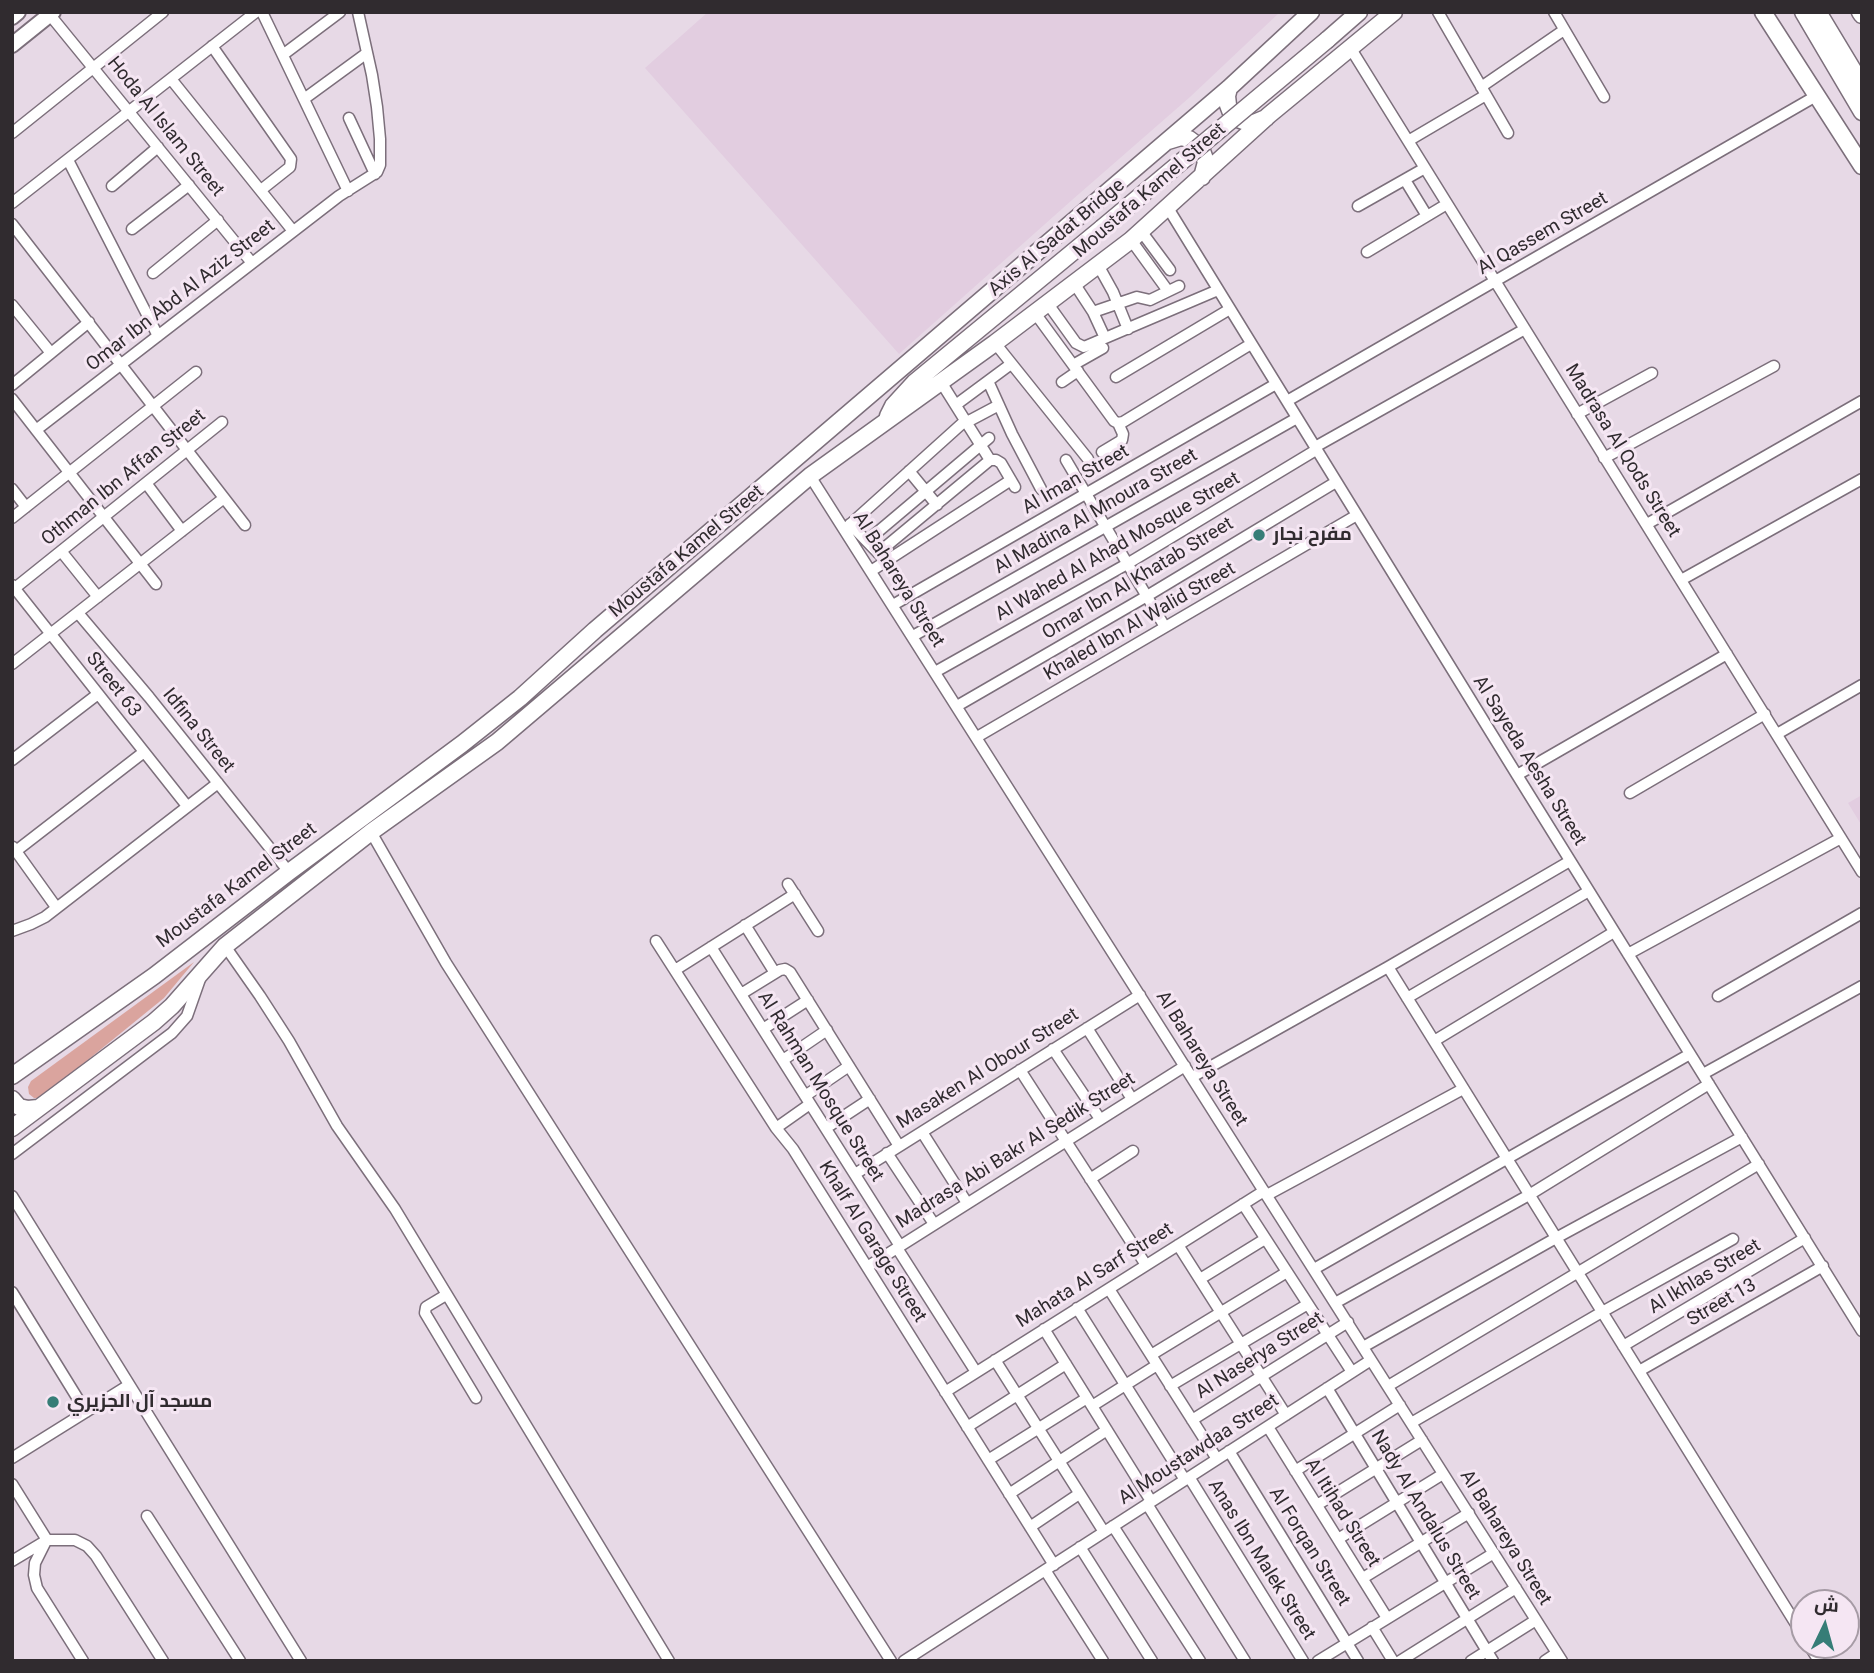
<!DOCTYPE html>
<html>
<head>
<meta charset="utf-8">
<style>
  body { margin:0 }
  #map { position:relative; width:1874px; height:1673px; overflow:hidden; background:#e7d9e6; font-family:Roboto,Cairo,sans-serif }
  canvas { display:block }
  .frame { position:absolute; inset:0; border:14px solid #302b2f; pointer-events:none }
  .north { position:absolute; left:1790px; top:1589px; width:70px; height:70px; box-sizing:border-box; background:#f5e6f3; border:2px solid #a69ba5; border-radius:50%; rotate:5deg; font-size:19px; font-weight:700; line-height:28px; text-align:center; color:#302b2f }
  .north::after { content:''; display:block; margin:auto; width:24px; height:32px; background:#367d77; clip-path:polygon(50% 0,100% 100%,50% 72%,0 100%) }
</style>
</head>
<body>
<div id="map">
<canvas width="1874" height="1673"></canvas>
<div class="frame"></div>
<div class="north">ش</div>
</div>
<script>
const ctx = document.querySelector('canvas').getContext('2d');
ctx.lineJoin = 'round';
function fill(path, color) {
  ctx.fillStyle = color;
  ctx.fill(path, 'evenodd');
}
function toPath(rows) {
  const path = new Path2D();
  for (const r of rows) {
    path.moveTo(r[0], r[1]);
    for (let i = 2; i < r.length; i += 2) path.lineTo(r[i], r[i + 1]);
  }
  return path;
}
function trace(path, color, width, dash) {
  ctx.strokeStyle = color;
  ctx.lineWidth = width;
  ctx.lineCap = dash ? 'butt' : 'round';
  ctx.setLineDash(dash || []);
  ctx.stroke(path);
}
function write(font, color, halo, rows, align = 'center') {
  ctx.font = font + ' Roboto,Cairo,sans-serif';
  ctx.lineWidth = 6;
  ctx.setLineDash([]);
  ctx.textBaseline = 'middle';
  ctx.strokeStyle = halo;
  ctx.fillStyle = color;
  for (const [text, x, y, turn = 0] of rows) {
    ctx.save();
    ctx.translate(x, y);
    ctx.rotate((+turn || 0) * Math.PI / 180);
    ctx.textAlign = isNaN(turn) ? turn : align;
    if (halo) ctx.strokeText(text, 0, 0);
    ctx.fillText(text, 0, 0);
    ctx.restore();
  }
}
fill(toPath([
  [708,12,1280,12,1190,97,1072,200,899,354,645,68],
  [1862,795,1862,826,1848,803]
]), '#e2cde0');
fill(toPath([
  [194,962,164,998,41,1098,34,1098,29,1094,28,1087,31,1081]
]), '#daa49e');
const street = toPath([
  [262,12,348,191],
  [1438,12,1508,133],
  [1554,12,1604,97],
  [50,15,252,263],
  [212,46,291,159,290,167,261,190],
  [1351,49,1862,872],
  [284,54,340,12],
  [171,79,293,231],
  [1481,87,1564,30],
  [304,99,367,53],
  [349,118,375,174],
  [12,133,163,12],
  [1408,141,1486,95],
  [68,160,158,336],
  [1405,180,1427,216],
  [112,186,158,147],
  [12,203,256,12],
  [1358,206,1425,168],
  [1168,208,1517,775,1862,1331],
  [12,224,245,525],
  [132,229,189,185],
  [1141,231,1170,270],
  [1131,240,1168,291],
  [1367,252,1447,204],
  [1098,265,1113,292,1128,329],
  [153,273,218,220],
  [1074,283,1093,312,1105,338],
  [1048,304,1076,343,1084,347,1218,290],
  [12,305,51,353],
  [1093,312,1137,297,1150,300,1179,286],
  [1035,313,1114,421,1118,423,1123,422,1251,344],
  [995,343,1088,459],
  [1073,365,1103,348],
  [1116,377,1230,309],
  [988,381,1012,434,1041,489],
  [1062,382,1078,371],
  [12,385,89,322],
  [12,399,156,584],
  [1287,401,1816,96],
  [957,404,1011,364],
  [1577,414,1652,373],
  [967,422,999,405],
  [36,430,339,196,377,172,380,165,380,139,377,107,372,75,358,12],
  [1315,447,1525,329],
  [1102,452,1122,440,1123,434,1118,423],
  [1604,458,1774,366],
  [991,460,996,460,1001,463,1015,487],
  [1066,460,1165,627],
  [909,471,937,505],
  [810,476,1562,1661],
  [146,483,182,531],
  [12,489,26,507],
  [12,518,196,372],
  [850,524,883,558],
  [1647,524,1862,401],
  [845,529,966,420],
  [867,541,989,438],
  [61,551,98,597],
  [878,553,990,460,941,382],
  [871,571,1011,480],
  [1681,580,1862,479],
  [12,585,187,806],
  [15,588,222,422],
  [893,605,1276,384],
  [78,613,149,697,289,872],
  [913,636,1297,418],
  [12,664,224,498],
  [935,672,1127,564,1316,450],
  [957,706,1147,596,1336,482],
  [1777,734,1862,685],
  [977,737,1357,515],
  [12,760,98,694],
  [1517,775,1727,654],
  [1630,793,1765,714],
  [371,832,446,963,891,1661],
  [13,847,56,907],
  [16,851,144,752],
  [788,884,818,931],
  [745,925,775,973],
  [12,931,31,924,45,917,218,783],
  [656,941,776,1128,793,1149,1054,1565],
  [225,946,260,996,289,1041,337,1126,395,1209,669,1661],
  [711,947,900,1246],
  [1628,954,1841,838],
  [1388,967,1804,1637],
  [675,970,795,894],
  [741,994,780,970,785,969,790,972,899,1146],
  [1718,996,1862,913],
  [1407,998,1589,891],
  [1087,1028,1132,1099],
  [763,1029,808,1000],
  [1434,1041,1614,932],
  [1053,1049,1100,1119],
  [783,1060,827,1030],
  [1020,1070,1146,1265],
  [1703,1074,1862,986],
  [1192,1077,1388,967,1570,861],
  [805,1096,849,1066],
  [776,1128,810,1104],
  [826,1128,870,1099],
  [922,1132,967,1203],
  [887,1153,934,1224],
  [12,1154,172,1033,187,1016,200,979],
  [855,1174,1140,995],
  [1090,1179,1133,1151],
  [1267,1195,1463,1089],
  [12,1196,301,1661],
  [1243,1204,1352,1372],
  [1178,1245,1286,1415],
  [897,1248,976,1372],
  [867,1267,1185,1066],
  [1314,1269,1690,1054],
  [1200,1279,1265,1239],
  [1109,1289,1217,1459],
  [12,1292,86,1412],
  [446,1295,426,1307,425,1313,476,1398],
  [1335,1303,1529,1195,1709,1084],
  [1077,1308,1185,1480],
  [1044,1329,1151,1501],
  [1623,1346,1805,1238],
  [1363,1347,1556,1238,1742,1137],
  [1151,1355,1287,1272],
  [995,1360,1104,1532],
  [1639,1371,1823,1266],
  [1170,1386,1308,1304],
  [1388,1386,1759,1164],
  [1327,1388,1493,1661],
  [945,1392,1264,1191],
  [1092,1406,1157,1365],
  [1192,1420,1348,1322],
  [1411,1423,1602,1312,1733,1239],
  [967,1427,1066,1364],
  [1268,1427,1387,1618],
  [1229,1451,1358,1661],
  [12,1458,129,1385],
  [988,1460,1087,1398],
  [1295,1471,1400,1405],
  [1189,1477,1303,1661],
  [12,1484,47,1540],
  [1009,1494,1107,1430],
  [1147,1504,1245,1661],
  [1317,1505,1422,1440],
  [147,1516,240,1661],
  [1113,1526,1200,1661],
  [1030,1527,1079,1494],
  [1338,1539,1443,1474],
  [45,1543,35,1563,34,1575,37,1588,83,1661],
  [1080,1547,1152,1661],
  [12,1561,47,1540,75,1540,87,1546,96,1556,163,1661],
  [1045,1570,1103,1661],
  [1363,1578,1469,1513],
  [1372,1627,1393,1661],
  [1809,1645,1819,1661],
  [904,1661,1371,1360],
  [1318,1661,1494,1553],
  [1400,1661,1516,1588],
  [1471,1661,1536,1620],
  [1545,1661,1557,1653]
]);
const secondary = toPath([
  [12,17,18,12],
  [12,45,53,12]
]);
const primary = toPath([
  [1763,12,1862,166],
  [1803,12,1862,112],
  [1818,12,1862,85],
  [1860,12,1862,15],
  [1327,40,1359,12],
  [1229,88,1227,96,1228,105,1231,113,1238,119,1246,122,1254,123,1266,118],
  [1168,141,1181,137,1189,139,1201,148,1206,162,1202,177],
  [888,416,893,406,915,382,1102,228],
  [12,1076,154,976,289,872,462,744,520,698,595,630,1229,88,1311,12],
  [12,1099,19,1107,28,1109,38,1108],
  [12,1128,154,1022,172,1006,225,946,371,832,497,742,810,476,995,343,1131,240,1269,115,1394,12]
]);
trace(street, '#7c6f7b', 13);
trace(secondary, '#7c6f7b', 18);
trace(primary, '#7c6f7b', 19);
trace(street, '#fff', 10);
trace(secondary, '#fff', 14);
trace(primary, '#fff', 16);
const primaryBridge = toPath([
  [1102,228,1327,40]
]);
trace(primaryBridge, '#7c6f7b', 19, []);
trace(primaryBridge, '#fff', 16);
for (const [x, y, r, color] of [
  [1259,535,7,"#367d77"],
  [53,1402,7,"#367d77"]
]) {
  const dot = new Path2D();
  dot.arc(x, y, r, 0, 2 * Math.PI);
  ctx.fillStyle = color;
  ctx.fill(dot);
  trace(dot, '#f5e6f3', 2.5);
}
write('19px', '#302b2f', '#f5e6f3', [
  ["Hoda Al Islam Street",165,127,51],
  ["Moustafa Kamel Street",1150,191,-41],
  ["Al Qassem Street",1543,234,-30],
  ["Axis Al Sadat Bridge",1057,238,-40],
  ["Omar Ibn Abd Al Aziz Street",181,296,-38],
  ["Madrasa Al Qods Street",1622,451,58],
  ["Othman Ibn Affan Street",124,478,-39],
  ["Al Iman Street",1076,480,-30],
  ["Al Madina Al Mnoura Street",1096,512,-30],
  ["Al Wahed Al Ahad Mosque Street",1118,547,-30],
  ["Moustafa Kamel Street",687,552,-40],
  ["Omar Ibn Al Khatab Street",1138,579,-31],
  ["Al Bahareya Street",898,580,58],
  ["Khaled Ibn Al Walid Street",1140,622,-30],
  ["Street 63",113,685,52],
  ["Idfina Street",198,731,51],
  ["Al Sayeda Aesha Street",1529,761,58],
  ["Moustafa Kamel Street",237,886,-37],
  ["Al Bahareya Street",1201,1059,58],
  ["Masaken Al Obour Street",988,1069,-32],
  ["Al Rahman Mosque Street",820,1087,58],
  ["Madrasa Abi Bakr Al Sedik Street",1016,1151,-32],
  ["Khalf Al Garage Street",872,1242,58],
  ["Mahata Al Sarf Street",1095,1276,-32],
  ["Al Ikhlas Street",1705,1277,-31],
  ["Street 13",1722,1303,-30],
  ["Al Naserya Street",1260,1356,-32],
  ["Al Moustawdaa Street",1199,1450,-33],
  ["Al Itihad Street",1342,1513,58],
  ["Nady Al Andalus Street",1425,1515,59],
  ["Al Bahareya Street",1505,1538,58],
  ["Al Forqan Street",1309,1547,58],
  ["Anas Ibn Malek Street",1261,1560,58]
]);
write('bold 19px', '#302b2f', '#f5e6f3', [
  ["مفرح نجار",1273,535],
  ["مسجد آل الجزيري",67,1402]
], 'left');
</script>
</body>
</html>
